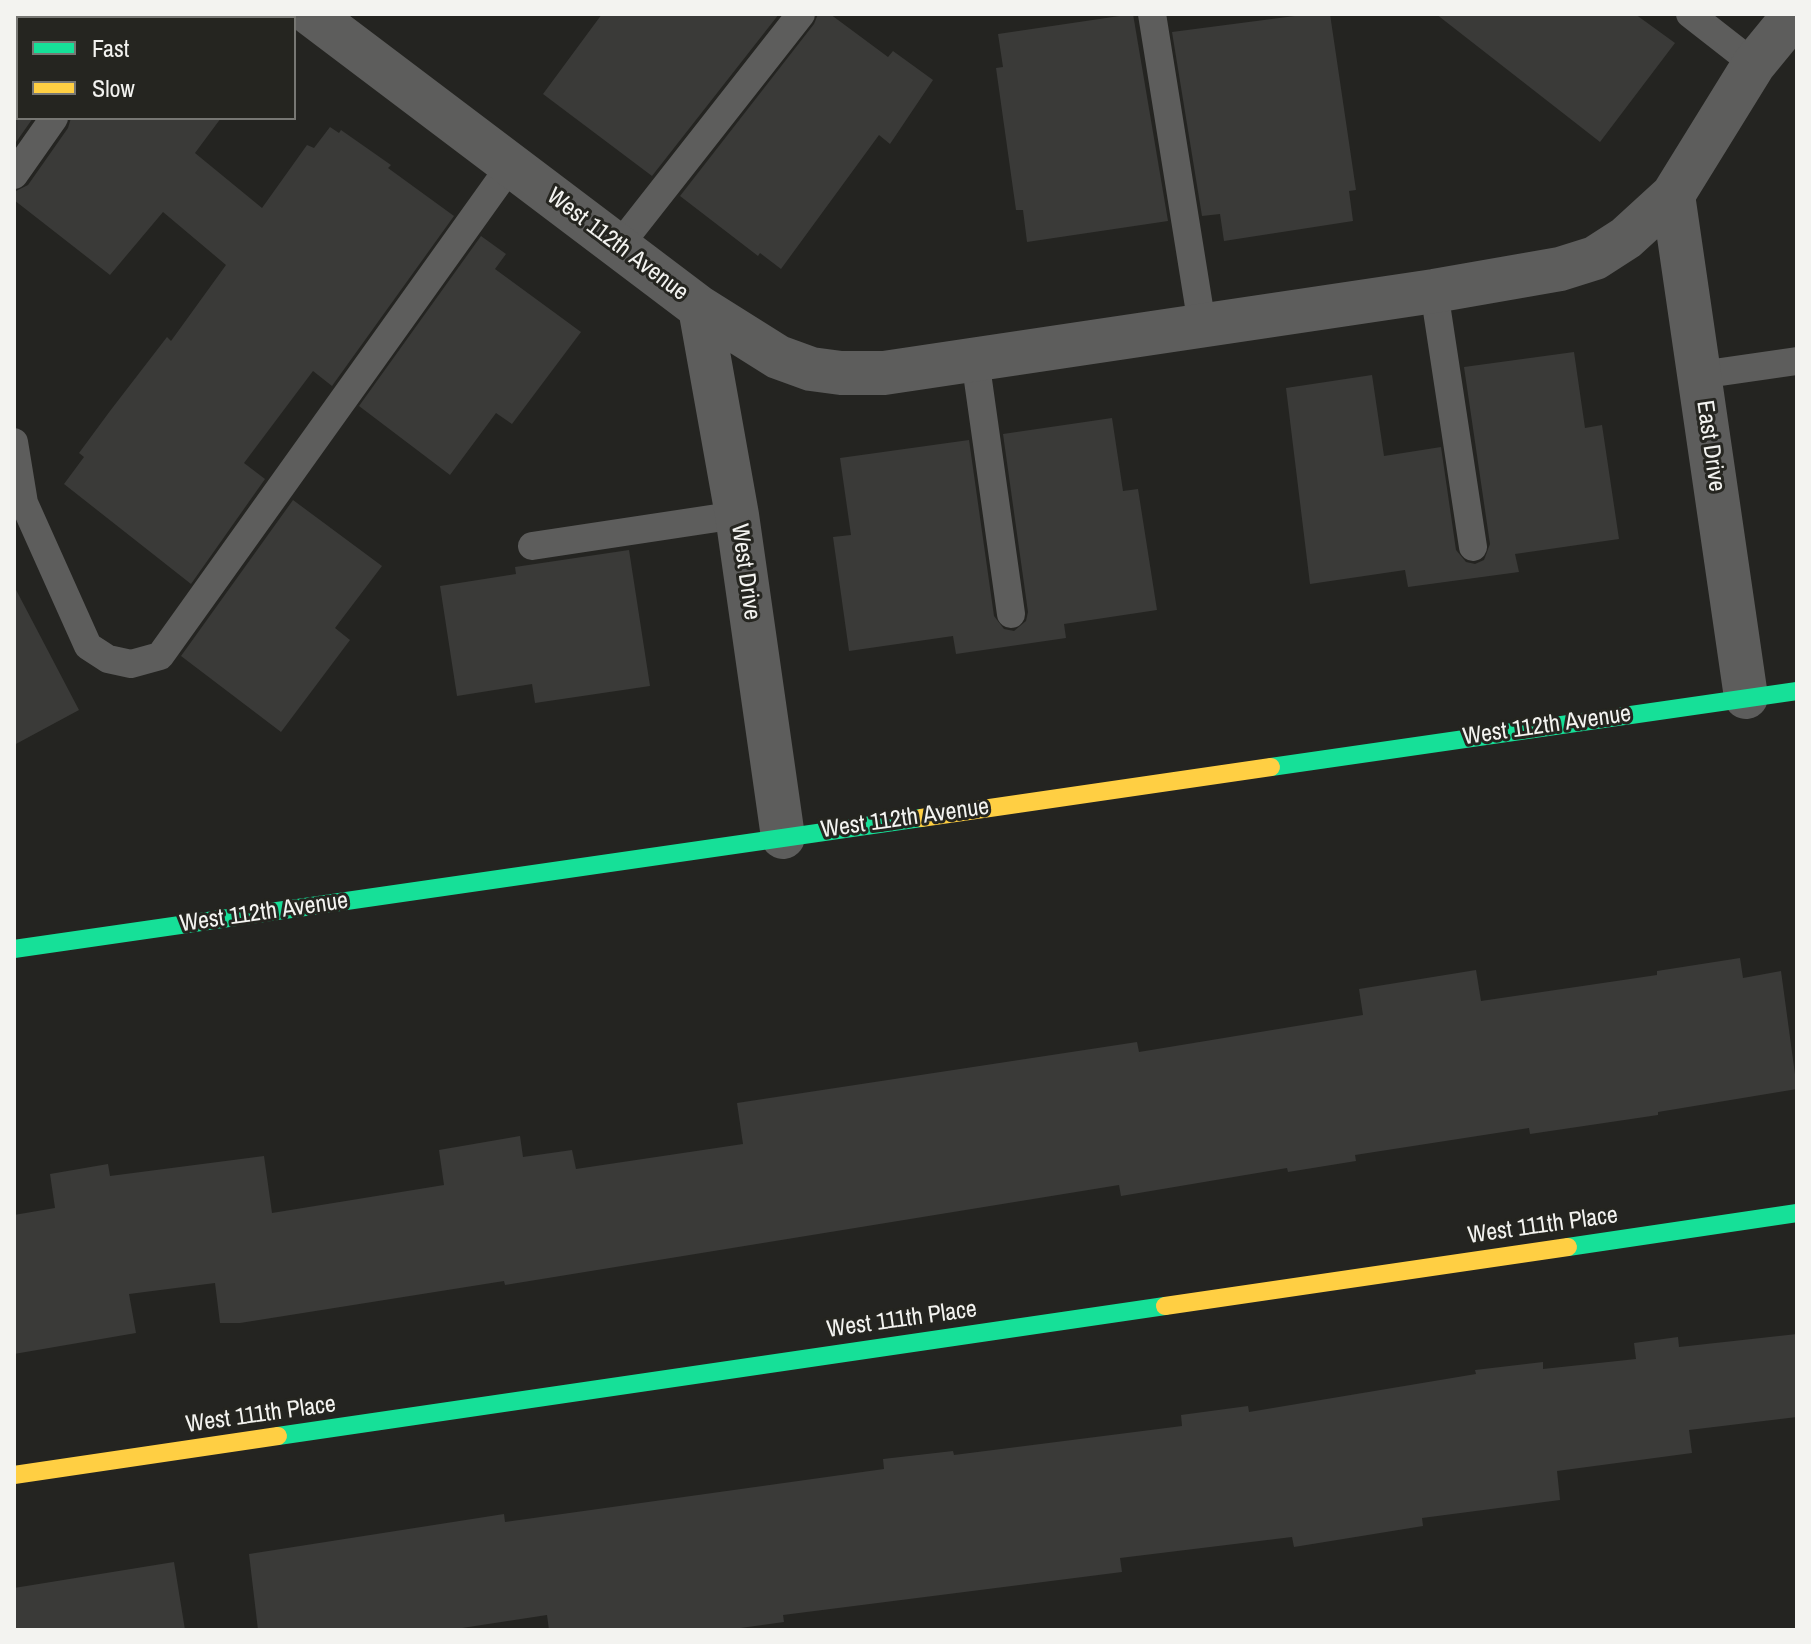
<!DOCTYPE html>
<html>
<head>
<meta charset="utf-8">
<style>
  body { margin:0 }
  #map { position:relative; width:1811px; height:1644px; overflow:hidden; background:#242421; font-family:"Archivo Narrow",sans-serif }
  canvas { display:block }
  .frame { position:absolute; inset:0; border:16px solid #f3f3f0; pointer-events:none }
  .legend { position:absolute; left:16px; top:16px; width:280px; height:104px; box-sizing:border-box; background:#252520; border:2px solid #777773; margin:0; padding:10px 14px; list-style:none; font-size:24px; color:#f3f3f0 }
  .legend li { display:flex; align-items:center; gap:16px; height:40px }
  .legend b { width:40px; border:2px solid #777773 }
</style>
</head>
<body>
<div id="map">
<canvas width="1811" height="1644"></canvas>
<div class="frame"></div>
<ul class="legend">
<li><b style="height:10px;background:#16e098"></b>Fast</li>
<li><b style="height:10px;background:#ffcf43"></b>Slow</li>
</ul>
</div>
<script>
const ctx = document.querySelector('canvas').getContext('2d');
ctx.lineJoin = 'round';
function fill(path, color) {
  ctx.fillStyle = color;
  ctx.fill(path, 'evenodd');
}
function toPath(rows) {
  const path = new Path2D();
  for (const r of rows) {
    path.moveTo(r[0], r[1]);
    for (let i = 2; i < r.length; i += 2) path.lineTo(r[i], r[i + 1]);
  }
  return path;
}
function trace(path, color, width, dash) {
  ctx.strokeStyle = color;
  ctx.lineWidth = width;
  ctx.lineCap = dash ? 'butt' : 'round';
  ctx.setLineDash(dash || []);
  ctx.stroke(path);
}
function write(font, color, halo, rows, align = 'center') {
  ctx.font = font + ' "Archivo Narrow",sans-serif';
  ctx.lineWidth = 6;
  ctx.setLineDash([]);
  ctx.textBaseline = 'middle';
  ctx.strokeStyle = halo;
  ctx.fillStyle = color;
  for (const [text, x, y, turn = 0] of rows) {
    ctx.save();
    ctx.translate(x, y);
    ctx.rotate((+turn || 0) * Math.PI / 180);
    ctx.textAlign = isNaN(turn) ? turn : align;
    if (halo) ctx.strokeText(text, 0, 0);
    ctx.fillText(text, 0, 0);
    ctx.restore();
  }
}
fill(toPath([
  [602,14,779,14,652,176,543,94],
  [818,14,830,14,888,57,893,51,933,80,890,144,879,135,781,269,760,253,758,256,680,196,814,24],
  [1133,14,1168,221,1027,242,1023,210,1016,210,996,68,1003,67,998,34],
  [1310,14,1330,14,1356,190,1349,191,1353,221,1224,241,1220,214,1202,216,1172,32],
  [1436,14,1635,14,1675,43,1600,142],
  [14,118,33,118,14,145],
  [71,118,221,118,195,153,262,208,307,145,314,148,330,127,339,133,341,130,391,165,388,168,454,216,332,386,313,371,244,463,265,479,191,584,64,484,84,457,79,453,110,411,167,337,171,341,226,265,163,212,110,275,14,200,14,192,28,185,68,128],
  [481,236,506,254,495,269,581,332,512,424,496,413,450,475,359,406],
  [1574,352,1585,428,1602,425,1619,539,1515,554,1519,572,1408,587,1405,570,1310,584,1286,388,1372,375,1384,456,1441,447,1456,550,1466,562,1475,564,1484,560,1490,544,1464,367],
  [1112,418,1123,491,1138,489,1157,610,1064,624,1066,638,956,654,953,636,849,651,833,537,851,535,840,458,969,440,994,616,1004,629,1014,631,1026,621,1028,612,1003,434],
  [293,500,382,566,335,628,350,640,281,732,181,656],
  [629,550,650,686,535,703,532,684,457,696,440,586,516,574,515,567],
  [14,586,79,710,14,745],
  [1740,958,1743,978,1781,971,1797,1089,1658,1112,1658,1115,1530,1134,1529,1128,1355,1155,1356,1161,1288,1172,1287,1168,1121,1196,1119,1185,505,1285,504,1281,240,1323,220,1323,215,1283,129,1294,136,1333,14,1354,14,1215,55,1208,50,1174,108,1164,110,1176,264,1156,272,1213,444,1185,439,1150,520,1136,523,1157,572,1150,576,1169,743,1144,737,1103,1137,1042,1139,1052,1363,1015,1359,989,1476,970,1481,1001,1657,975,1657,971],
  [1797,1334,1797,1417,1689,1430,1692,1453,1557,1471,1560,1500,1422,1518,1423,1526,1294,1547,1292,1537,1120,1558,1122,1572,783,1615,784,1622,726,1630,549,1630,547,1615,449,1630,258,1630,249,1554,504,1514,505,1522,884,1469,883,1459,953,1451,954,1455,1182,1426,1181,1415,1248,1406,1249,1412,1476,1374,1475,1370,1543,1362,1543,1369,1636,1359,1634,1343,1678,1337,1679,1347],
  [174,1562,185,1630,14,1630,14,1588]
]), '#3a3a38');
trace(toPath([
  [1152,14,1202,325],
  [1690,14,1754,64],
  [123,18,125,14],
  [14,175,54,118],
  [618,247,801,14],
  [1434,291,1473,547],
  [975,359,1011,614],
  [1700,375,1797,361],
  [14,442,24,503,88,646,108,659,131,664,160,656,511,165],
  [532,546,737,515]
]), '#5d5d5c', 28);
trace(toPath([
  [311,14,700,308,778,357,811,369,841,373,884,373,1434,291,1560,269,1595,258,1626,238,1673,195,1754,64,1795,14],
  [1673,195,1746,697],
  [700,308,737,515,783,837]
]), '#5d5d5c', 44);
trace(toPath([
  [1271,767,1797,691],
  [14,949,921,818],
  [1568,1247,1797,1213],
  [278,1436,1165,1306]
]), '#16e098', 18);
trace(toPath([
  [921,818,1271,767],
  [1165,1306,1568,1247],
  [14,1475,278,1436]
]), '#ffcf43', 18);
write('24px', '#f3f3f0', '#252520', [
  ["West 112th Avenue",617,245,37],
  ["East Drive",1710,446,82],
  ["West Drive",745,572,82],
  ["West 112th Avenue",1547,726,-8],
  ["West 112th Avenue",905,819,-8],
  ["West 112th Avenue",264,913,-8],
  ["West 111th Place",1543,1226,-8],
  ["West 111th Place",902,1320,-8],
  ["West 111th Place",261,1415,-8]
]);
</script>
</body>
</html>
